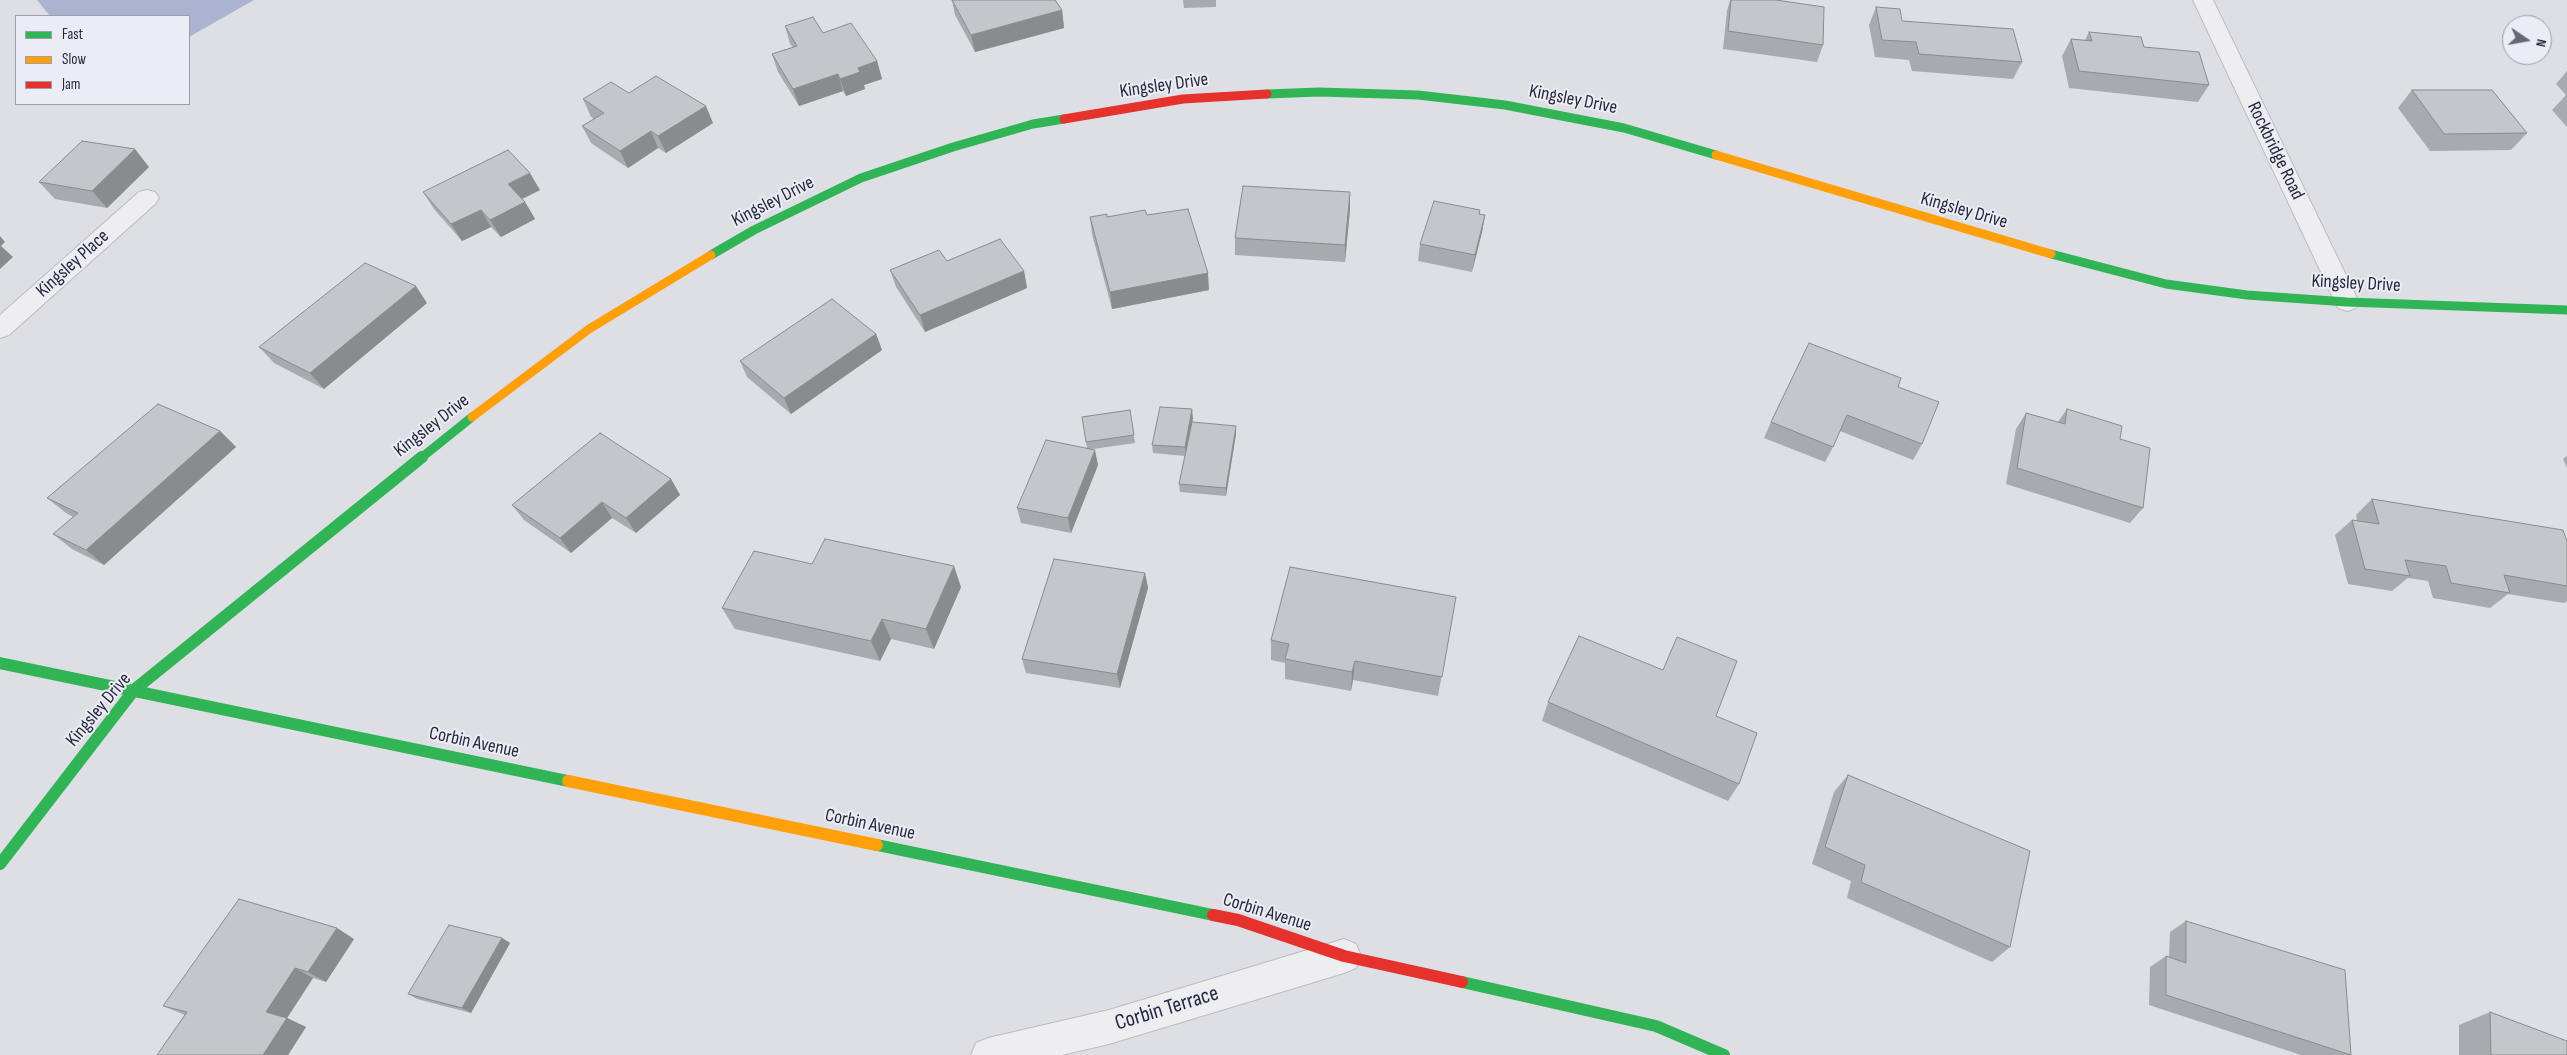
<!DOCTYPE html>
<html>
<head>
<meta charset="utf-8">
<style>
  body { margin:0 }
  #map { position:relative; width:2567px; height:1055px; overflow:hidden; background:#dedfe4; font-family:"Sofia Sans Condensed",sans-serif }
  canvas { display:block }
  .legend { position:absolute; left:15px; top:15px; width:175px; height:90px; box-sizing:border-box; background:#ebecf4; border:1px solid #9c9eaa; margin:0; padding:6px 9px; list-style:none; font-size:15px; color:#26283c }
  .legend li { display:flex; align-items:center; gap:10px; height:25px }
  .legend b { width:25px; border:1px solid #9c9eaa }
  .north { position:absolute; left:2502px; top:15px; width:50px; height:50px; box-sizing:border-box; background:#ebecf4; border:1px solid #9c9eaa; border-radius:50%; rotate:102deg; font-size:14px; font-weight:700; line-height:20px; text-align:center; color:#26283c }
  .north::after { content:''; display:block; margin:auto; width:18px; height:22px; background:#666877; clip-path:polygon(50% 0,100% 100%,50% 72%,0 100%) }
</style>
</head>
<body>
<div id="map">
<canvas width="2567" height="1055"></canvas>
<ul class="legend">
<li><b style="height:6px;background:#30b455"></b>Fast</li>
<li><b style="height:6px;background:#ff9f0a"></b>Slow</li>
<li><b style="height:6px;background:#e5322d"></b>Jam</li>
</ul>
<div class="north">N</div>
</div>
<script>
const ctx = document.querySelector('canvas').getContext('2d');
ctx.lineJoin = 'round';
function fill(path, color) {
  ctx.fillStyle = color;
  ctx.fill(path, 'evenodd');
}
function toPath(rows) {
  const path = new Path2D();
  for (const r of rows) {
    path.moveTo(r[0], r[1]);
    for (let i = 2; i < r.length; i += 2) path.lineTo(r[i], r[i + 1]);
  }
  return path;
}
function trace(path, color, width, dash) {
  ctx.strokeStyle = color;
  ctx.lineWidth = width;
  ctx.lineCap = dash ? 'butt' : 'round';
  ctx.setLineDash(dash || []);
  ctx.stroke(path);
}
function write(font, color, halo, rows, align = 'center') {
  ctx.font = font + ' "Sofia Sans Condensed",sans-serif';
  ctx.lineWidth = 4;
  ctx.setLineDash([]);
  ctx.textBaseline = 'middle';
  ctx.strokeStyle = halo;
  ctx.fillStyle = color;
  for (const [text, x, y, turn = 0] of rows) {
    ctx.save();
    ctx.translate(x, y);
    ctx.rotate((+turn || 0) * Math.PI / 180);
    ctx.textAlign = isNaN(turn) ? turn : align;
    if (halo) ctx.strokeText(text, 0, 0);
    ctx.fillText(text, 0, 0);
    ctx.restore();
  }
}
fill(toPath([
  [37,0,254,0,189,37,189,16,50,16]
]), '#acb3d0');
const street = toPath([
  [2193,0,2213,0,2359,302,2356,308,2347,311,2338,308,2335,302,2193,0],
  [147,190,155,192,159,198,155,204,9,335,0,338,0,315,139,192,147,190],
  [1344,939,1356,944,1361,956,1356,968,1344,973,1109,1044,1062,1055,971,1055,976,1043,988,1038,1109,1010,1344,939]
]);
trace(street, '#bbbcc0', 2);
fill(street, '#eeeef1');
trace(toPath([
  [1267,94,1319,92,1418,95,1505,105,1624,128,1716,155],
  [2051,254,2166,284,2247,295,2347,302,2567,310],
  [711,255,754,230,861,178,953,147,1033,124,1064,119],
  [421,458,472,417]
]), '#30b455', 9);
trace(toPath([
  [0,663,568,781],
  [877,845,1213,915],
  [0,864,134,690,422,457],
  [1462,982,1656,1026,1724,1055]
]), '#30b455', 12);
trace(toPath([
  [1716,155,2051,254],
  [472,417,589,329,711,255]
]), '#ff9f0a', 9);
trace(toPath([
  [568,781,877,845]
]), '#ff9f0a', 12);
trace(toPath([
  [1064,119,1183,99,1267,94]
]), '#e5322d', 9);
trace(toPath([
  [1213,915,1238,920,1344,956,1462,982]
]), '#e5322d', 12);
fill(toPath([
  [952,0,1055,0,1062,10,1064,28,975,52,955,15],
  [1183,0,1216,0,1216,7,1184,8],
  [1730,0,1776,0,1823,45,1817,62,1723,49,1727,11],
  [1876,7,1902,21,2022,62,2013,79,1912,71,1909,60,1875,57,1869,25],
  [785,26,823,33,877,61,882,79,864,85,865,89,846,96,843,91,799,106,778,72,772,54,793,47,790,44],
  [2089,32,2144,47,2209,85,2198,102,2069,88,2062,56,2071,39,2085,40],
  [2567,71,2567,127,2552,110,2566,95,2556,84],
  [2412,90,2527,133,2511,150,2430,151,2398,108],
  [629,93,713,123,666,153,658,148,628,168,591,143,582,126,594,119,591,117,583,99],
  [149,167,107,208,55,199,39,182],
  [540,190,522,199,525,202,535,219,501,237,491,227,462,241,434,209,423,192],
  [1350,209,1345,262,1235,255,1235,238],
  [1480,210,1480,214,1485,215,1482,232,1472,272,1418,261,1420,244],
  [1147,215,1209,290,1112,309,1092,234,1090,217],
  [947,261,1024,271,1027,288,925,332,896,287,890,270],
  [427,303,324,389,274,363,259,347],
  [876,334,882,350,791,414,747,377,740,361],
  [1898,387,1922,444,1913,460,1840,431,1833,447,1825,462,1764,438,1771,422],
  [2067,409,2120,439,2143,508,2130,523,2006,484,2016,429,2026,413,2058,422],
  [1130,410,1135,443,1093,449,1098,465,1071,533,1021,523,1017,508,1087,448,1082,417],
  [1193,418,1192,422,1236,434,1226,496,1180,492,1179,484,1185,456,1153,453,1152,445],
  [220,431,236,447,104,565,72,549,53,534,73,517,66,513,47,498],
  [2567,456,2567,468,2563,459],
  [671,479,680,495,636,533,612,518,571,553,524,520,512,505],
  [2372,499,2567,541,2567,601,2564,603,2508,594,2490,608,2433,598,2428,581,2408,578,2392,591,2348,584,2335,535,2352,520,2357,521,2356,515],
  [812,564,961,587,934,649,891,639,880,661,735,629,722,608],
  [1145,573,1148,588,1120,688,1026,673,1022,659],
  [1456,597,1438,696,1353,680,1351,691,1285,679,1285,663,1271,660,1271,640],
  [1677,637,1716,716,1739,784,1728,801,1542,721,1548,702,1663,670],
  [1848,775,2010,947,1992,962,1847,898,1851,881,1812,864,1834,792],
  [2186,921,2351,1055,2301,1055,2149,1005,2150,967,2166,956,2169,957,2170,932],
  [502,938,510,943,471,1013,417,999,408,994],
  [354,939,326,982,313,978,287,1018,306,1027,288,1055,157,1055,185,1015,163,1006],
  [2490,1012,2567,1055,2459,1055,2459,1025]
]), '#a9aaaf');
fill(toPath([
  [1062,10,1064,28,975,52,971,35],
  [877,61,882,79,864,85,865,89,846,96,840,79,858,68],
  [838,74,843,91,799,106,793,89],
  [706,106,713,123,666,153,658,136],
  [651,131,658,148,628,168,620,151],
  [135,149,149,167,107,208,92,191],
  [530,173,540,190,518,201,508,184],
  [1350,192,1350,209,1345,262,1345,245],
  [525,202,535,219,501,237,490,220],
  [481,210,491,227,462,241,451,224],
  [1485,215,1482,232,1472,272,1475,255],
  [0,236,5,242,1,246,13,257,0,269],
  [1024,271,1027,288,925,332,920,315],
  [1208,273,1209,290,1112,309,1110,292],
  [416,286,427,303,324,389,310,373],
  [876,334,882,350,791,414,784,398],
  [1192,409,1193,418,1186,456,1185,447],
  [1236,426,1236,434,1226,496,1226,488],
  [220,431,236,447,104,565,86,550],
  [1095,450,1098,465,1071,533,1068,518],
  [671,479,680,495,636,533,626,518],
  [602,502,612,518,571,553,560,538],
  [954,566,961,587,934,649,926,629],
  [1145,573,1148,588,1120,688,1117,674],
  [882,619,891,639,880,661,871,641],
  [1355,661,1353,680,1351,691,1352,672],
  [337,928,354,939,326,982,308,972],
  [502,938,510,943,471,1013,462,1008],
  [295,968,313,978,287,1018,306,1027,288,1055,263,1055,266,1012]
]), '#8a8b8f');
const building = toPath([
  [952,0,1055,0,1062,10,971,35,952,0],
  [1731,0,1776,0,1824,7,1823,45,1728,31,1731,0],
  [1876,7,1900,9,1902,21,2013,29,2022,62,1919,54,1916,42,1882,40,1876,7],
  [813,17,823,33,851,23,877,61,858,68,860,72,840,79,838,74,793,89,772,54,797,46,785,26,813,17],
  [2089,32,2141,37,2144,47,2199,52,2209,85,2079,71,2071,39,2092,41,2089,32],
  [656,76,706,106,658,136,651,131,620,151,582,126,604,113,583,99,611,82,629,93,656,76],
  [2412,90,2492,90,2527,133,2444,134,2412,90],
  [82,141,135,149,92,191,39,182,82,141],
  [508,150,530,173,508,184,525,202,490,220,481,210,451,224,423,192,508,150],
  [1243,186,1350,192,1345,245,1235,238,1243,186],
  [1434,201,1480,210,1479,214,1485,215,1475,255,1420,244,1434,201],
  [1188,209,1208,273,1110,292,1090,217,1107,214,1107,217,1145,210,1147,215,1188,209],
  [1000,239,1024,271,920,315,890,270,939,250,947,261,1000,239],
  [365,263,416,286,310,373,259,347,365,263],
  [832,299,876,334,784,398,740,361,832,299],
  [1809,343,1901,378,1898,387,1939,402,1922,444,1847,415,1833,447,1771,422,1809,343],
  [158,404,220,431,86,550,53,534,78,513,47,498,158,404],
  [1160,407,1192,409,1185,447,1152,445,1160,407],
  [2067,409,2122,426,2120,439,2150,448,2143,508,2017,468,2026,413,2065,424,2067,409],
  [1130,410,1134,435,1086,442,1082,417,1130,410],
  [1192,422,1236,426,1226,488,1179,484,1192,422],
  [600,433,671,479,626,518,602,502,560,538,512,505,600,433],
  [1046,440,1095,450,1068,518,1017,508,1046,440],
  [2372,499,2563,530,2567,541,2567,586,2504,575,2510,593,2451,583,2446,566,2405,560,2410,576,2365,569,2352,520,2379,524,2372,499],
  [825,539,954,566,926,629,882,619,871,641,722,608,754,551,812,564,825,539],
  [1054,559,1145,573,1117,674,1022,659,1054,559],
  [1290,567,1456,597,1442,677,1355,661,1352,672,1285,659,1289,644,1271,640,1290,567],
  [1579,636,1663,670,1677,637,1737,661,1716,716,1757,733,1739,784,1548,702,1579,636],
  [1848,775,2030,851,2010,947,1861,882,1865,865,1825,847,1848,775],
  [239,899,337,928,308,972,295,968,266,1012,287,1018,263,1055,157,1055,187,1012,163,1006,239,899],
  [2186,921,2345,970,2351,1055,2166,995,2166,956,2186,963,2186,921],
  [449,925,502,938,462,1008,408,994,449,925],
  [2490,1012,2567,1041,2567,1055,2491,1055,2490,1012]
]);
fill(building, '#c5c6cc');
trace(building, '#8a8b8f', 1);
write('19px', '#26283c', '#ebecf4', [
  ["Kingsley Drive",1164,86,-8],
  ["Kingsley Drive",1573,100,11],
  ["Rockbridge Road",2275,151,64],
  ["Kingsley Drive",773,202,-27],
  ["Kingsley Drive",1964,211,16],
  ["Kingsley Place",73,264,-42],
  ["Kingsley Drive",2356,284,3],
  ["Kingsley Drive",432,426,-38],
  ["Kingsley Drive",99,710,-50],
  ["Corbin Avenue",474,743,12],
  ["Corbin Avenue",870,825,12],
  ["Corbin Avenue",1267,913,17]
]);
write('22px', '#26283c', '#ebecf4', [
  ["Corbin Terrace",1167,1009,-17]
]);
</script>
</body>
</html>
